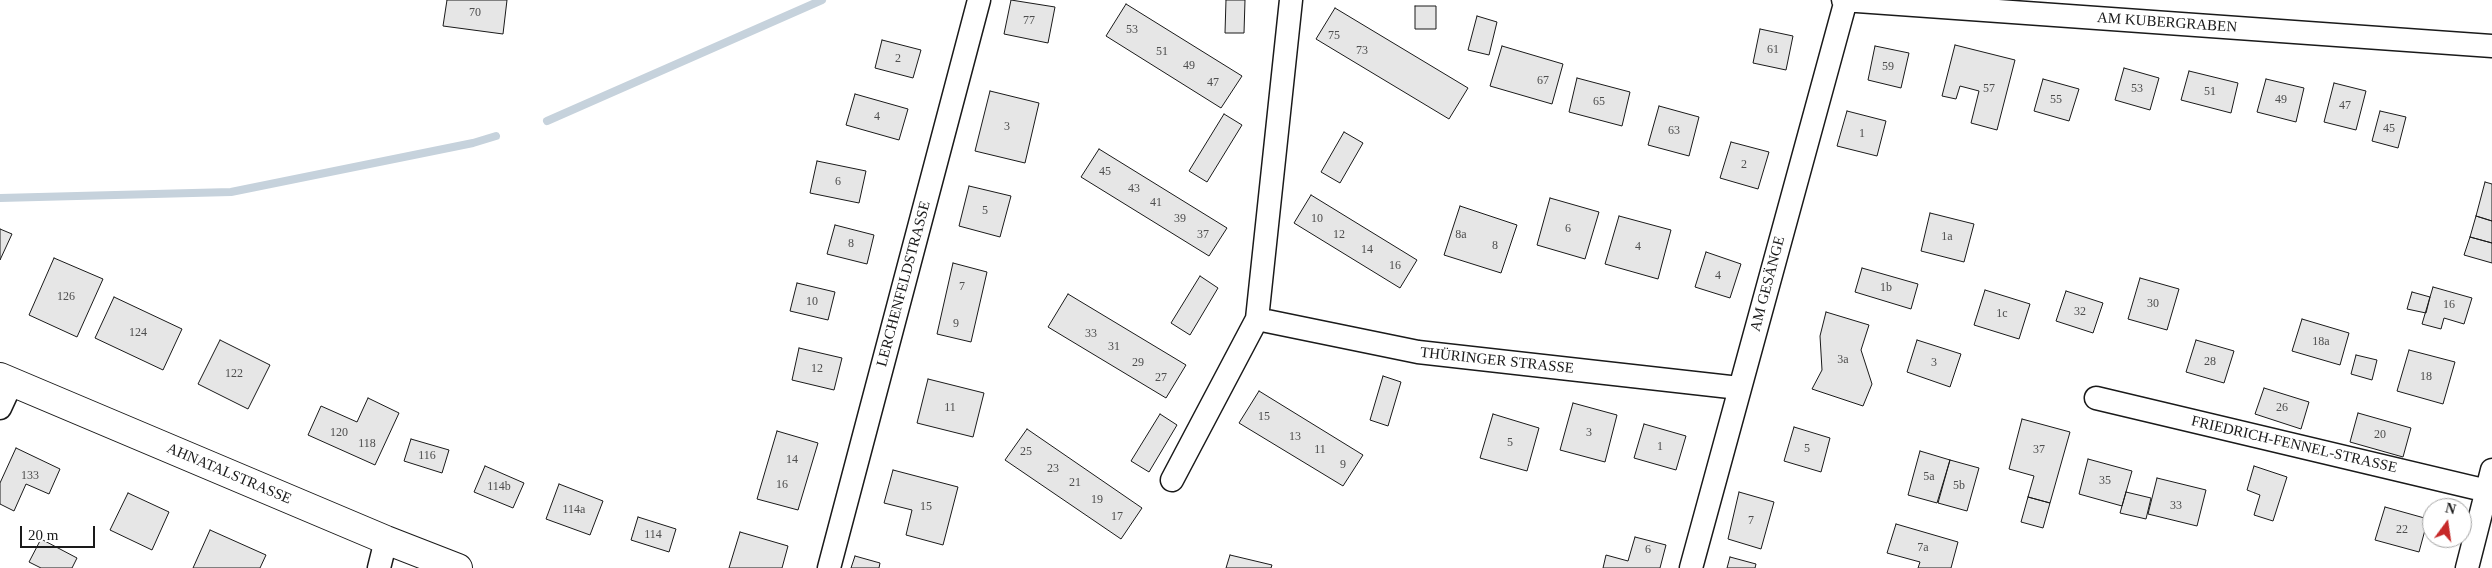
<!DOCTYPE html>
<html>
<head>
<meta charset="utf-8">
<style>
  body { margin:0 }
  #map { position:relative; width:2492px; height:568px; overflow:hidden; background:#fff; font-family:Georgia,serif }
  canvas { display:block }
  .north { position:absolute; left:2422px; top:498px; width:50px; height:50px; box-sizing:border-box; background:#fff; border:1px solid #a3a3a3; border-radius:50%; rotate:14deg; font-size:14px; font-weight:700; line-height:20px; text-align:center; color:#1a1a1a }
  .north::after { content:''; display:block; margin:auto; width:18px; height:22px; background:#c62828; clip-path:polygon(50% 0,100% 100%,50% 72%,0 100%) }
  .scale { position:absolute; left:20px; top:526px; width:75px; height:22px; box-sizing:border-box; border:2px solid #1a1a1a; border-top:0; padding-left:6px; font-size:15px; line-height:18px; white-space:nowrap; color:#1a1a1a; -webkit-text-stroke:4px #fff; paint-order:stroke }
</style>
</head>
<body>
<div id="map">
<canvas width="2492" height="568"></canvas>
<div class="north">N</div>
<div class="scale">20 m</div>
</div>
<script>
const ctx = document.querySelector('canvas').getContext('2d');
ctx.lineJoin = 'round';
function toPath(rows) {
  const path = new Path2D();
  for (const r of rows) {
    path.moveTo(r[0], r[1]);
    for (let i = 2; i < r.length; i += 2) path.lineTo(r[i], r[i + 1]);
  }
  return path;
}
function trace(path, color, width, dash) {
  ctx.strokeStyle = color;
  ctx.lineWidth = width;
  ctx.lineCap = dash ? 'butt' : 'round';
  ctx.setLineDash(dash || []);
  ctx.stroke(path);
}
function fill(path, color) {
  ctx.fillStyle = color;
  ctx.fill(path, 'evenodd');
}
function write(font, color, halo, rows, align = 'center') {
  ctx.font = font + ' Georgia,serif';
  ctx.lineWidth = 4;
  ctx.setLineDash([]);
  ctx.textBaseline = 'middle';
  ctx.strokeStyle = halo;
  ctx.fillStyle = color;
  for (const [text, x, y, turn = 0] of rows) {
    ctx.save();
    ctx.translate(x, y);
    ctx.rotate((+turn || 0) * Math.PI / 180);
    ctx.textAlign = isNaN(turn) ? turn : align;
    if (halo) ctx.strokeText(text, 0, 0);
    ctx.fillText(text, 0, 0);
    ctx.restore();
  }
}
trace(toPath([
  [547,121,822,0],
  [0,198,231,192,473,143,496,136]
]), '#c6d2dc', 8);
const building = toPath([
  [447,0,507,0,503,34,443,26,447,0],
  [1011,0,1055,7,1048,43,1004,34,1011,0],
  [1226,0,1245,0,1244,33,1225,33,1226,0],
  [1126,4,1242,76,1221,108,1106,36,1126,4],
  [1415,6,1436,6,1436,29,1415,29,1415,6],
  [1335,8,1468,88,1449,119,1316,39,1335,8],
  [1477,16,1497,22,1489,55,1468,50,1477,16],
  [1760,29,1793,36,1786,70,1753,63,1760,29],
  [882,40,921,50,913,78,875,68,882,40],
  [1955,45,2015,60,1997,130,1971,123,1979,91,1960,86,1956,99,1942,96,1955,45],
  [1502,46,1563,64,1552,104,1490,86,1502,46],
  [1875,46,1909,53,1901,88,1868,80,1875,46],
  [2124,68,2159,78,2150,110,2115,100,2124,68],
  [2189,71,2238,83,2231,113,2181,100,2189,71],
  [1577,78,1630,92,1622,126,1569,112,1577,78],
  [2043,79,2079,89,2069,121,2034,111,2043,79],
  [2266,79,2304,88,2296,122,2257,112,2266,79],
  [2334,83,2366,91,2356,130,2324,122,2334,83],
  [990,91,1039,103,1025,163,975,151,990,91],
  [855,94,908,109,899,140,846,125,855,94],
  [1659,106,1699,117,1689,156,1648,145,1659,106],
  [1847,111,1886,121,1877,156,1837,146,1847,111],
  [2380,111,2406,117,2398,148,2372,141,2380,111],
  [1224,114,1242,125,1207,182,1189,171,1224,114],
  [1344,132,1363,143,1340,183,1321,172,1344,132],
  [1731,142,1769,152,1758,189,1720,178,1731,142],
  [1099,149,1227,228,1209,256,1081,177,1099,149],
  [817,161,866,171,859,203,810,193,817,161],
  [2485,182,2492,184,2492,221,2476,216,2485,182],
  [969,186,1011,196,1000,237,959,226,969,186],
  [1311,195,1417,260,1400,288,1294,223,1311,195],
  [1550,198,1599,212,1585,259,1537,245,1550,198],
  [1460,206,1517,225,1501,273,1444,255,1460,206],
  [1930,213,1974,224,1964,262,1921,251,1930,213],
  [1619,216,1671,230,1658,279,1605,264,1619,216],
  [2476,216,2492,221,2492,243,2470,237,2476,216],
  [835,225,874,235,867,264,827,254,835,225],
  [0,229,12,234,0,260,0,229],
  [2470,237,2492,243,2492,263,2464,255,2470,237],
  [1706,252,1741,264,1730,298,1695,287,1706,252],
  [54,258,103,279,77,337,29,315,54,258],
  [953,263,987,272,971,342,937,334,953,263],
  [1862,268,1918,284,1911,309,1855,292,1862,268],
  [1200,276,1218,288,1190,335,1171,323,1200,276],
  [2140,278,2179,289,2167,330,2128,319,2140,278],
  [797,283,835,292,828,320,790,311,797,283],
  [2433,287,2472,298,2464,324,2444,318,2441,329,2422,324,2433,287],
  [1985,290,2030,304,2019,339,1974,325,1985,290],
  [2066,291,2103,303,2093,333,2056,321,2066,291],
  [2412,292,2430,297,2426,313,2407,309,2412,292],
  [1068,294,1186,365,1166,398,1048,327,1068,294],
  [114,297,182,329,163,370,95,338,114,297],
  [1826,312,1869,325,1861,350,1872,384,1863,406,1812,389,1822,370,1820,336,1826,312],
  [2302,319,2349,333,2340,365,2292,351,2302,319],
  [220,340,270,365,248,409,198,384,220,340],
  [1917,340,1961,354,1950,387,1907,372,1917,340],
  [2196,340,2234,351,2224,383,2186,372,2196,340],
  [799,348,842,358,834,390,792,380,799,348],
  [2409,350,2455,362,2443,404,2397,391,2409,350],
  [2356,355,2377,360,2372,380,2351,374,2356,355],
  [1383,376,1401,382,1388,426,1370,420,1383,376],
  [928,379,984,393,973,437,917,423,928,379],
  [2264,388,2309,402,2301,429,2255,414,2264,388],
  [1259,391,1363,455,1343,486,1239,423,1259,391],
  [368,398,399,413,375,465,308,435,321,406,357,422,368,398],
  [1573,403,1617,415,1605,462,1560,450,1573,403],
  [2358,413,2411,428,2403,457,2350,442,2358,413],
  [1160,414,1177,425,1149,472,1131,461,1160,414],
  [1493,414,1539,428,1527,471,1480,458,1493,414],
  [2022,419,2070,432,2050,503,2028,497,2034,476,2009,469,2022,419],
  [1644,424,1686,436,1676,470,1634,458,1644,424],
  [1794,427,1830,438,1821,472,1784,461,1794,427],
  [1027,429,1142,508,1121,539,1005,460,1027,429],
  [777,431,818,443,798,510,757,499,777,431],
  [411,439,449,450,442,473,404,461,411,439],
  [16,448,60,469,49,494,26,484,14,511,0,504,0,483,16,448],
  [1920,451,1950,460,1937,503,1908,495,1920,451],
  [2088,459,2132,471,2122,506,2079,494,2088,459],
  [1950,460,1979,468,1967,511,1938,503,1950,460],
  [485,466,524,483,513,508,474,492,485,466],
  [2254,466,2287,477,2273,521,2254,515,2260,495,2247,490,2254,466],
  [893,470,958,487,943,545,906,535,912,510,884,503,893,470],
  [2157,478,2206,490,2197,526,2148,514,2157,478],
  [559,484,603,501,590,535,546,519,559,484],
  [1739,492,1774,502,1761,549,1728,539,1739,492],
  [2126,492,2151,498,2146,519,2120,513,2126,492],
  [128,493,169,512,152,550,110,530,128,493],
  [2028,497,2050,503,2043,528,2021,522,2028,497],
  [2385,507,2428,519,2419,552,2375,540,2385,507],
  [638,517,676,529,669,552,631,540,638,517],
  [1896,524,1958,542,1951,568,1918,568,1920,562,1887,553,1896,524],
  [210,530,266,555,260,568,193,568,210,530],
  [740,532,788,546,782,568,729,568,740,532],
  [1635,537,1666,545,1660,568,1603,568,1606,555,1628,561,1635,537],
  [41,539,77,558,72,568,41,568,29,562,41,539],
  [1230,555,1272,565,1271,568,1226,568,1230,555],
  [855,556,880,563,879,568,851,568,855,556],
  [1730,557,1756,564,1755,568,1727,568,1730,557]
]);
fill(building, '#e6e6e6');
trace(building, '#1a1a1a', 1);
const street = toPath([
  [1291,0,1257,319,1418,352,1739,388],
  [1843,0,2492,46],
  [2096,398,2492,492],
  [0,408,12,382],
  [1172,480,1257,319],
  [379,568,386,540],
  [829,568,979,0],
  [1691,568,1846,0],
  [2467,568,2492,470]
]);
const secondary = toPath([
  [0,377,386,540,458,568]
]);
trace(street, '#1a1a1a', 25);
trace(secondary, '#1a1a1a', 30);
trace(street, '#fff', 22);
trace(secondary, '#fff', 28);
write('12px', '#4d4d4d', null, [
  ["70",475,13],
  ["77",1029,21],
  ["53",1132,30],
  ["75",1334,36],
  ["61",1773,50],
  ["73",1362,51],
  ["51",1162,52],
  ["2",898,59],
  ["49",1189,66],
  ["59",1888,67],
  ["67",1543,81],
  ["47",1213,83],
  ["57",1989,89],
  ["53",2137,89],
  ["51",2210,92],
  ["55",2056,100],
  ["49",2281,100],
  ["65",1599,102],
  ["47",2345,106],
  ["4",877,117],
  ["3",1007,127],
  ["45",2389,129],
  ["63",1674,131],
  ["1",1862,134],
  ["2",1744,165],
  ["45",1105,172],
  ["6",838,182],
  ["43",1134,189],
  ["41",1156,203],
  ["5",985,211],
  ["39",1180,219],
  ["10",1317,219],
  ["6",1568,229],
  ["37",1203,235],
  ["12",1339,235],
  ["8a",1461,235],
  ["1a",1947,237],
  ["8",851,244],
  ["8",1495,246],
  ["4",1638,247],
  ["14",1367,250],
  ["16",1395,266],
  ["4",1718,276],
  ["7",962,287],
  ["1b",1886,288],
  ["126",66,297],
  ["10",812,302],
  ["30",2153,304],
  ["16",2449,305],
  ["32",2080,312],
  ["1c",2002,314],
  ["9",956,324],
  ["124",138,333],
  ["33",1091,334],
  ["18a",2321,342],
  ["31",1114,347],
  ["3a",1843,360],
  ["28",2210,362],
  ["29",1138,363],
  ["3",1934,363],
  ["12",817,369],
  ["122",234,374],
  ["18",2426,377],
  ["27",1161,378],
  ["11",950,408],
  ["26",2282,408],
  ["15",1264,417],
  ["120",339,433],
  ["3",1589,433],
  ["20",2380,435],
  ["13",1295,437],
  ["5",1510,443],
  ["118",367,444],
  ["1",1660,447],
  ["5",1807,449],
  ["11",1320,450],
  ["37",2039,450],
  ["25",1026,452],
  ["116",427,456],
  ["14",792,460],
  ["9",1343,465],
  ["23",1053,469],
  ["133",30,476],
  ["5a",1929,477],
  ["35",2105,481],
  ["21",1075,483],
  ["16",782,485],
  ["5b",1959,486],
  ["114b",499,487],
  ["19",1097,500],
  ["33",2176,506],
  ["15",926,507],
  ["114a",574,510],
  ["17",1117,517],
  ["7",1751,521],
  ["22",2402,530],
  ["114",653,535],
  ["7a",1923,548],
  ["6",1648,550]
]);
write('15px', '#1a1a1a', '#fff', [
  ["AM KUBERGRABEN",2167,23,4],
  ["LERCHENFELDSTRASSE",904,284,-75],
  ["AM GESÄNGE",1768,284,-75],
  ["THÜRINGER STRASSE",1497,361,6],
  ["FRIEDRICH-FENNEL-STRASSE",2294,445,13],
  ["AHNATALSTRASSE",229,474,23]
]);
</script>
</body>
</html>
